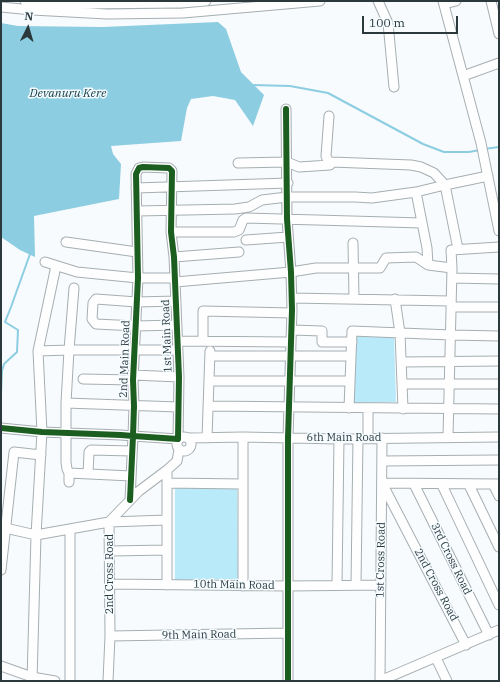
<!DOCTYPE html>
<html>
<head>
<meta charset="utf-8">
<style>
  body { margin:0 }
  #map { position:relative; width:500px; height:682px; overflow:hidden; background:#f7fbfd; font-family:"IBM Plex Serif",serif }
  canvas { display:block }
  .frame { position:absolute; inset:0; border:2px solid #2b393d; pointer-events:none }
  .north { position:absolute; left:8px; top:8px; width:40px; height:40px; -webkit-text-stroke:3px #f5fcff; paint-order:stroke; rotate:5deg; font-size:11px; font-weight:700; line-height:16px; text-align:center; color:#2b393d }
  .north::after { content:''; display:block; margin:auto; width:14px; height:18px; background:#2b393d; clip-path:polygon(50% 0,100% 100%,50% 72%,0 100%) }
  .scale { position:absolute; left:362px; top:16px; width:96px; height:18px; box-sizing:border-box; border:2px solid #2b393d; border-top:0; padding-left:5px; font-size:12px; line-height:14px; white-space:nowrap; color:#2b393d; -webkit-text-stroke:3px #f5fcff; paint-order:stroke }
</style>
</head>
<body>
<div id="map">
<canvas width="500" height="682"></canvas>
<div class="frame"></div>
<div class="north">N</div>
<div class="scale">100 m</div>
</div>
<script>
const ctx = document.querySelector('canvas').getContext('2d');
ctx.lineJoin = 'round';
function fill(path, color) {
  ctx.fillStyle = color;
  ctx.fill(path, 'evenodd');
}
function toPath(rows) {
  const path = new Path2D();
  for (const r of rows) {
    if (r.length === 3) {
      path.moveTo(r[0] + r[2], r[1]);
      path.arc(r[0], r[1], r[2], 0, 2 * Math.PI);
      continue;
    }
    path.moveTo(r[0], r[1]);
    for (let i = 2; i < r.length; i += 2) path.lineTo(r[i], r[i + 1]);
  }
  return path;
}
function trace(path, color, width, dash) {
  ctx.strokeStyle = color;
  ctx.lineWidth = width;
  ctx.lineCap = dash ? 'butt' : 'round';
  ctx.setLineDash(dash || []);
  ctx.stroke(path);
}
function write(font, color, halo, rows, align = 'center') {
  ctx.font = font + ' "IBM Plex Serif",serif';
  ctx.lineWidth = 3;
  ctx.setLineDash([]);
  ctx.textBaseline = 'middle';
  ctx.strokeStyle = halo;
  ctx.fillStyle = color;
  for (const [text, x, y, turn = 0] of rows) {
    ctx.save();
    ctx.translate(x, y);
    ctx.rotate((+turn || 0) * Math.PI / 180);
    ctx.textAlign = isNaN(turn) ? turn : align;
    if (halo) ctx.strokeText(text, 0, 0);
    ctx.fillText(text, 0, 0);
    ctx.restore();
  }
}
fill(toPath([
  [356,335,394,336,396,402,354,403],
  [175,488,237,488,238,579,175,580]
]), '#b9eafa');
fill(toPath([
  [218,22,226,29,241,72,264,95,253,126,235,100,213,96,191,99,187,108,181,141,111,146,113,154,121,164,119,199,34,216,35,257,20,250,1,237,1,23,18,26,103,27]
]), '#8ccde1');
trace(toPath([
  [252,85,290,86,328,93,423,144,444,152,469,152,480,150],
  [484,149,499,147],
  [1,394,2,371,4,364,17,352,18,330,5,322,11,307,30,254]
]), '#8ccde1', 2);
const minor = toPath([
  [25,1,77,4,181,3,206,1],
  [378,1,388,23,394,87],
  [443,1,481,143,499,231],
  [491,1,499,34],
  [444,4,456,1],
  [1,7,32,10,107,14,183,13,320,1],
  [463,76,499,63],
  [286,109,287,219,291,272,292,310,288,438,288,681],
  [329,116,326,156,328,161,331,162,411,165,421,167,434,173,445,185,458,249],
  [238,163,287,162,299,167,330,165],
  [136,188,288,183],
  [416,192,427,248,428,265],
  [137,211,235,209,249,207,262,200,287,197,355,197,372,198,416,192,445,185,488,176],
  [171,232,234,232,239,230,243,220,246,218,422,223],
  [246,240,288,237],
  [66,242,137,252],
  [353,243,354,299],
  [174,257,239,252],
  [45,262,77,272,138,278,175,278],
  [452,278,499,279],
  [175,282,291,272,316,268,380,268,386,258,416,257,428,265,452,268],
  [292,298,451,301],
  [395,299,400,333,403,409],
  [176,301,137,302,96,299,93,303,92,319,96,324,136,326,177,325],
  [451,307,499,307],
  [292,330,322,331,322,342,352,342],
  [177,341,291,342],
  [203,341,203,311,292,313],
  [38,351,69,350,178,350],
  [210,356,351,356],
  [402,362,499,361],
  [133,375,179,377],
  [83,379,133,380],
  [209,381,350,381],
  [403,384,499,384],
  [66,403,178,407],
  [208,406,499,409],
  [349,408,352,331,451,335,499,336],
  [368,408,368,438],
  [1,428,42,432,121,435,133,436,178,439,179,377,174,257,171,232,172,171,169,168,143,167,139,168,136,174,138,278,133,380,134,406,133,436,130,500],
  [184,444,7],
  [243,437,243,586],
  [448,437,452,268,451,250,499,247],
  [189,438,243,437,339,439,499,437],
  [207,438,210,351],
  [382,461,499,460],
  [69,473,131,476],
  [88,474,89,452,91,450,132,451],
  [69,482,69,473,67,469,66,462,66,403,69,350,74,288],
  [167,483,243,484],
  [414,484,489,635],
  [493,484,499,496],
  [442,485,499,605],
  [469,485,499,547],
  [1,527,36,535,109,522,167,520],
  [110,551,167,550],
  [1,570,14,452,41,455],
  [110,584,288,586,381,585],
  [167,585,167,470],
  [337,585,339,439],
  [356,585,358,438],
  [110,636,288,633],
  [466,645,382,483,499,484],
  [436,658,447,681],
  [1,666,32,677,55,681],
  [32,681,36,535,42,432,38,351,56,266],
  [70,681,70,529],
  [108,681,110,636,109,522,139,491,167,470,177,461,179,450],
  [380,681,382,438],
  [380,681,499,630]
]);
trace(minor, '#a6aeb1', 11);
trace(minor, '#fefeff', 9);
trace(toPath([
  [286,109,287,219,291,272,292,310,288,438,288,681],
  [1,428,42,432,121,435,133,436,178,439,179,377,174,257,171,232,172,171,169,168,143,167,139,168,136,174,138,278,133,380,134,406,133,436,130,500]
]), '#1b5e20', 6);
write('11px', '#2b393d', '#f5fcff', [
  ["1st Main Road",167,336,-92],
  ["2nd Main Road",125,359,-88],
  ["6th Main Road",344,438],
  ["3rd Cross Road",451,559,64],
  ["1st Cross Road",381,560,-89],
  ["2nd Cross Road",110,574,-90],
  ["10th Main Road",234,585,1],
  ["2nd Cross Road",436,585,62],
  ["9th Main Road",199,635,-1]
]);
write('italic 12px', '#113b47', '#f5fcff', [
  ["Devanuru Kere",68,94]
]);
</script>
</body>
</html>
